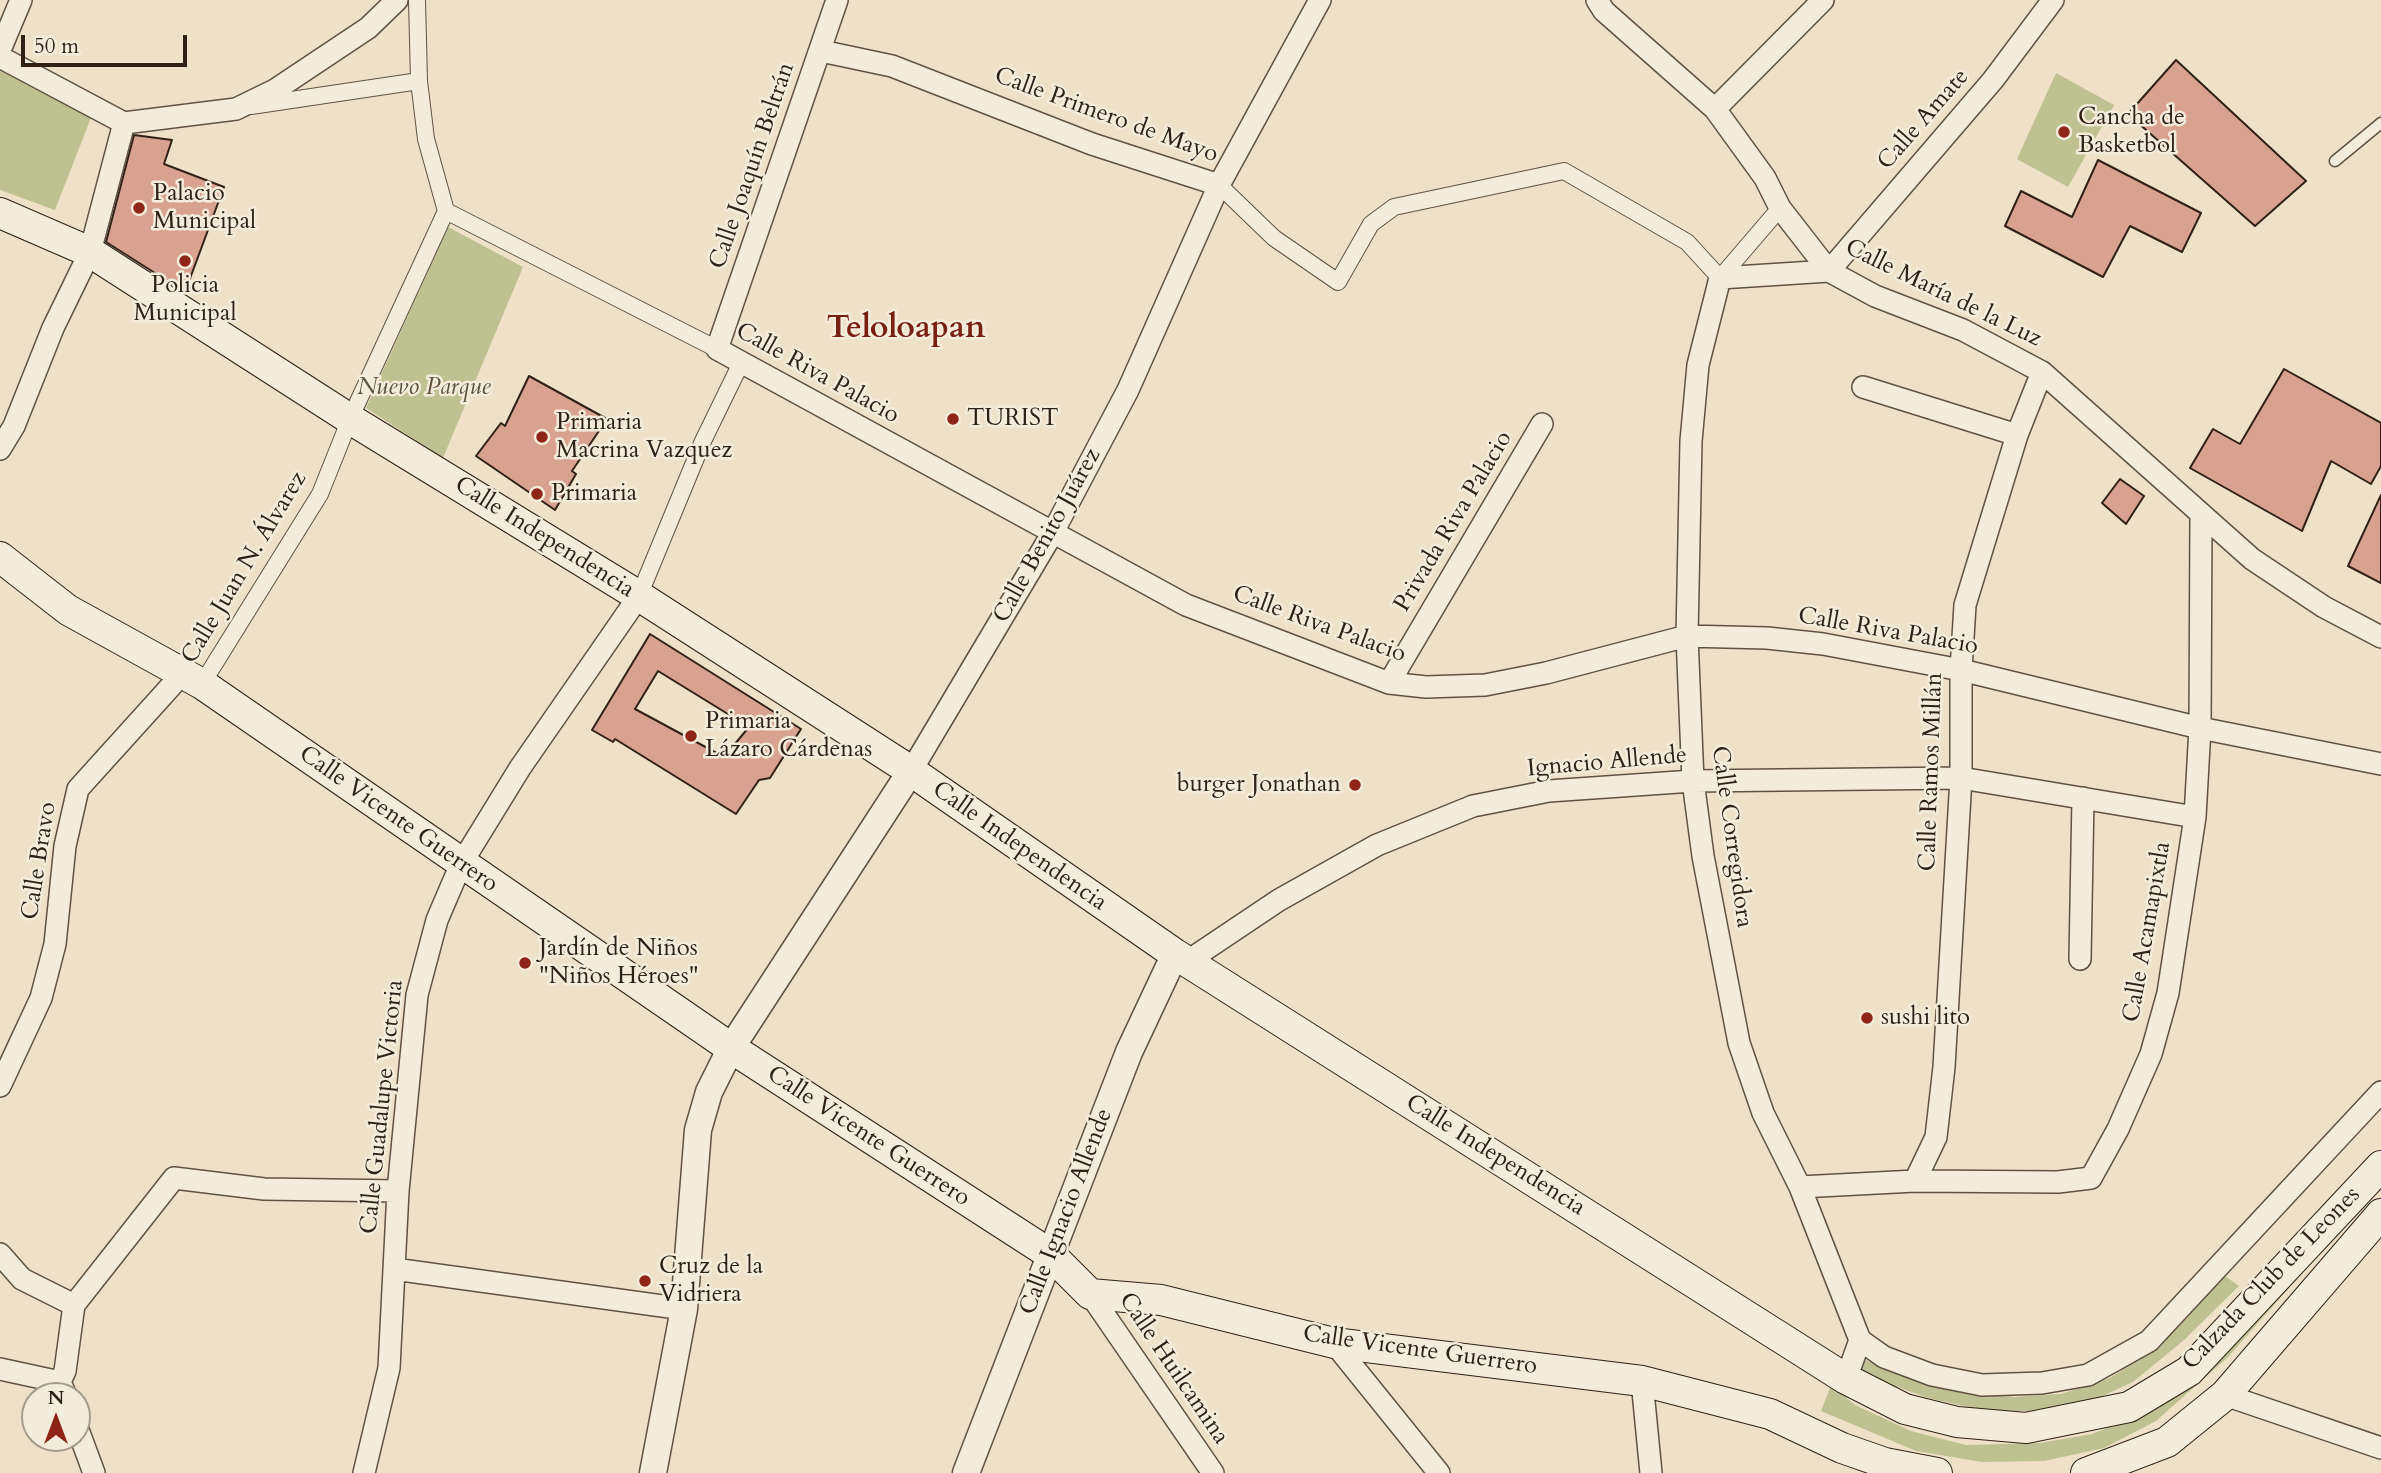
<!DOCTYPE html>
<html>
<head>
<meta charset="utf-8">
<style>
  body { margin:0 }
  #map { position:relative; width:2381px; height:1473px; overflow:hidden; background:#eee1c7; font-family:Cardo,serif }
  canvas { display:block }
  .north { position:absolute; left:21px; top:1382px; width:70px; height:70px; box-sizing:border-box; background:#f4ecdb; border:2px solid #a69b8d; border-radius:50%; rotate:0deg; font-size:19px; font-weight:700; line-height:28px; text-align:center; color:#302117 }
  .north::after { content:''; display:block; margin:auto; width:24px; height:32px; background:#8f2418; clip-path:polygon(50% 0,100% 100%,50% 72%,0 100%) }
  .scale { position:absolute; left:21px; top:35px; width:166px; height:32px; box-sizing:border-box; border:4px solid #302117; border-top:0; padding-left:9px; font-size:21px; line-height:24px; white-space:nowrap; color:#302117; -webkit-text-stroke:5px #f4ecdb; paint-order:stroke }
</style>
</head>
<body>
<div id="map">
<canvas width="2381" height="1473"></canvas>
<div class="north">N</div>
<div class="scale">50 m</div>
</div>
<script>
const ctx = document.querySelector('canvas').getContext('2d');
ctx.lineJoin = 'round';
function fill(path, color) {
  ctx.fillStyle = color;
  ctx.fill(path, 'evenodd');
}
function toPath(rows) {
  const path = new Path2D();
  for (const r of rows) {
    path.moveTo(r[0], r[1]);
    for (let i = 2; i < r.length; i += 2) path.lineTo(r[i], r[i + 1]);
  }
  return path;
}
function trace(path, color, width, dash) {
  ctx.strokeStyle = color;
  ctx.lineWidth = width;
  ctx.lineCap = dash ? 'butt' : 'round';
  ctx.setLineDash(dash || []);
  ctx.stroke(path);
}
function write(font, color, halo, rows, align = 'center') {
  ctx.font = font + ' Cardo,serif';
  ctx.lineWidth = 5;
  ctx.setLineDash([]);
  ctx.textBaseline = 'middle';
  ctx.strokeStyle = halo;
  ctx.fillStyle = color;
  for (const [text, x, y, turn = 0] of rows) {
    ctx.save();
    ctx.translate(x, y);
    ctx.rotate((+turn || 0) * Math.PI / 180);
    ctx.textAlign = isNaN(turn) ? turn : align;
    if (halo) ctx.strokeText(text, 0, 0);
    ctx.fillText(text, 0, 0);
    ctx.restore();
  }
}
fill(toPath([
  [0,69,96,105,55,210,0,190],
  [2056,73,2114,105,2068,187,2017,159],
  [448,227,523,267,443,458,366,408],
  [2326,1246,2228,1357,2156,1421,2104,1448,2044,1461,1982,1462,1916,1451,1821,1411,1831,1385,1855,1405,1911,1431,1966,1445,2040,1443,2092,1434,2132,1418],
  [2225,1276,2239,1286,2184,1340,2133,1382,2094,1400,2050,1411,1986,1411,1928,1398,1884,1382,1861,1369,1860,1358,1920,1382,1961,1391,2014,1397,2061,1394,2110,1378,2145,1355]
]), '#bec192');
const building = toPath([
  [2176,60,2306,181,2255,226,2128,114,2176,60],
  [134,135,172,140,164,164,224,187,185,292,106,242,134,135],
  [2098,160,2201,213,2182,252,2130,226,2103,277,2005,226,2021,191,2072,217,2098,160],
  [2284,369,2381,423,2381,466,2371,484,2331,461,2302,531,2190,468,2213,429,2240,444,2284,369],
  [529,376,607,419,572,471,576,474,555,510,476,456,501,423,505,426,529,376],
  [2120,479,2144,496,2126,524,2102,503,2120,479],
  [2381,495,2381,583,2348,566,2381,495],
  [650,634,801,729,770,778,759,780,736,814,615,739,613,742,592,730,650,634],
  [658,671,749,727,724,757,635,709,658,671]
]);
fill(building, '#d9a18f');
trace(building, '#302117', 2);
const service = toPath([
  [2335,161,2381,123]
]);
const pedestrian = toPath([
  [251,106,419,81],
  [1219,185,1274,238,1338,282,1371,224,1394,207,1564,171,1687,242,1720,278,1780,208],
  [446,211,717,349],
  [639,596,703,441,741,363],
  [202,684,320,494,350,419,446,211,426,139,419,81,417,0]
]);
const minor = toPath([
  [837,0,717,349,1186,605,1389,683,1426,687,1485,685,1546,673,1687,636,1767,638,1823,644,1961,670,2200,728,2381,764],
  [1597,0,1604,11,1715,109,1765,178,1780,208,1829,271,1875,296,1963,330,2042,372,2252,559,2324,607,2381,637],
  [0,50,21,0],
  [821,51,892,66,1092,144,1219,185],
  [0,57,124,123],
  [1715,109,1823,0],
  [124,123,236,109,275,90,368,28,397,0],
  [1863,387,2017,435],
  [0,449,14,426,53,328,90,252,124,123],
  [1389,683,1542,424],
  [911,771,1052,534,1128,390,1219,185,1320,0],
  [2080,959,2083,798],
  [1188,961,1279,900,1377,845,1473,806,1549,791,1693,781,1961,778,2195,817],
  [0,1086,41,998,55,944,65,846,78,789,182,674],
  [1915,1181,1936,1137,1944,1067,1961,778,1961,670,1965,605,2017,435,2042,372],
  [1800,1187,1915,1181,2058,1182,2091,1178,2118,1129,2151,1054,2168,993,2195,817,2200,728,2201,516],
  [0,1254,22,1279,74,1305,65,1371,60,1382,66,1396],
  [394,1269,684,1309],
  [1090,1294,1213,1473],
  [74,1305,174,1178,264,1189,398,1191],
  [1860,1340,1884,1357,1932,1375,1982,1385,2042,1383,2088,1375,2149,1341,2381,1092],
  [1334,1343,1439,1473],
  [0,1369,60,1382],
  [1846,1379,1860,1340,1800,1187,1763,1113,1739,1043,1703,856,1693,781,1687,636,1691,441,1698,365,1720,278,1829,271,1993,80,2053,0],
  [1642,1381,1651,1473],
  [2225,1395,2381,1448],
  [77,1427,94,1473],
  [364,1473,389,1368,398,1191,417,995,437,920,461,864,520,768,639,596]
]);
const tertiary = toPath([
  [653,1473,684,1309,698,1130,709,1092,731,1048,911,771],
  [966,1473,1129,1052,1175,954]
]);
const secondary = toPath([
  [0,213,90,252,350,419,639,596,911,771,1175,954,1846,1379,1905,1409,1957,1422,2026,1428,2129,1407,2189,1371,2381,1166],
  [0,557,68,610,202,684,731,1048,1050,1254,1090,1294,1161,1300,1334,1343,1642,1381,1770,1414,1842,1448,1885,1463,1937,1473],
  [2086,1473,2167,1442,2225,1395,2381,1214]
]);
trace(service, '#605143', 13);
trace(pedestrian, '#605143', 18);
trace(minor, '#605143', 24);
trace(tertiary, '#605143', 29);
trace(secondary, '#302117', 32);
trace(service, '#f4ecdb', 10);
trace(pedestrian, '#f4ecdb', 16);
trace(minor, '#f4ecdb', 21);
trace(tertiary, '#f4ecdb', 26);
trace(secondary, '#f4ecdb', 30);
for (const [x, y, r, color] of [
  [2064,132,7,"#8f2418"],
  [139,208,7,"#8f2418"],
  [185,261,7,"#8f2418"],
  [953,419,7,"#8f2418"],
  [542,437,7,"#8f2418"],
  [537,494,7,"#8f2418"],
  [691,736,7,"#8f2418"],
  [1355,785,7,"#8f2418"],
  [525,963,7,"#8f2418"],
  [1867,1018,7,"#8f2418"],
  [645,1281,7,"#8f2418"]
]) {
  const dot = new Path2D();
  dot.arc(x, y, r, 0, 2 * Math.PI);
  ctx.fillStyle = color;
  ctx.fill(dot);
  trace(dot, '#f4ecdb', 2.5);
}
write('24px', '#302117', '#f4ecdb', [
  ["Calle Primero de Mayo",1106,116,20],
  ["Calle Amate",1924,120,-49],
  ["Calle Joaquín Beltrán",753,166,-71],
  ["Calle María de la Luz",1943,294,26],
  ["Calle Riva Palacio",817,374,29],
  ["Privada Riva Palacio",1454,522,-59],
  ["Calle Benito Juárez",1048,536,-61],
  ["Calle Independencia",544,538,32],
  ["Calle Juan N. Álvarez",245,568,-59],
  ["Calle Riva Palacio",1319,625,20],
  ["Calle Riva Palacio",1888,632,10],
  ["Ignacio Allende",1607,763,-5],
  ["Calle Ramos Millán",1932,772,-88],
  ["Calle Vicente Guerrero",398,820,35],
  ["Calle Corregidora",1731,837,82],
  ["Calle Independencia",1019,847,35],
  ["Calle Bravo",40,861,-81],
  ["Calle Acamapixtla",2148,932,-80],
  ["Calle Guadalupe Victoria",383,1107,-84],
  ["Calle Vicente Guerrero",868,1137,33],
  ["Calle Independencia",1495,1156,32],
  ["Calle Ignacio Allende",1067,1212,-69],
  ["Calzada Club de Leones",2272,1279,-46],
  ["Calle Vicente Guerrero",1420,1351,8],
  ["Calle Huilcamina",1173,1369,56]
]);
write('24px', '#302117', '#f4ecdb', [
  ["Cancha de",2078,118],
  ["Basketbol",2078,146],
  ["Palacio",153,194],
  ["Municipal",153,222],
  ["Policia",185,286,"center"],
  ["Municipal",185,314,"center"],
  ["TURIST",967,419],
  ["Primaria",556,423],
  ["Macrina Vazquez",556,451],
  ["Primaria",551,494],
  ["Primaria",705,722],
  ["Lázaro Cárdenas",705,750],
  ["burger Jonathan",1341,785,"right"],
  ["Jardín de Niños",539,949],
  ["\"Niños Héroes\"",539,977],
  ["sushi lito",1881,1018],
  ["Cruz de la",659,1267],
  ["Vidriera",659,1295]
], 'left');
write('italic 24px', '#5b513c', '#f4ecdb', [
  ["Nuevo Parque",424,388]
]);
write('bold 32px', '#7a1f14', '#f4ecdb', [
  ["Teloloapan",906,330]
]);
</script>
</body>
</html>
